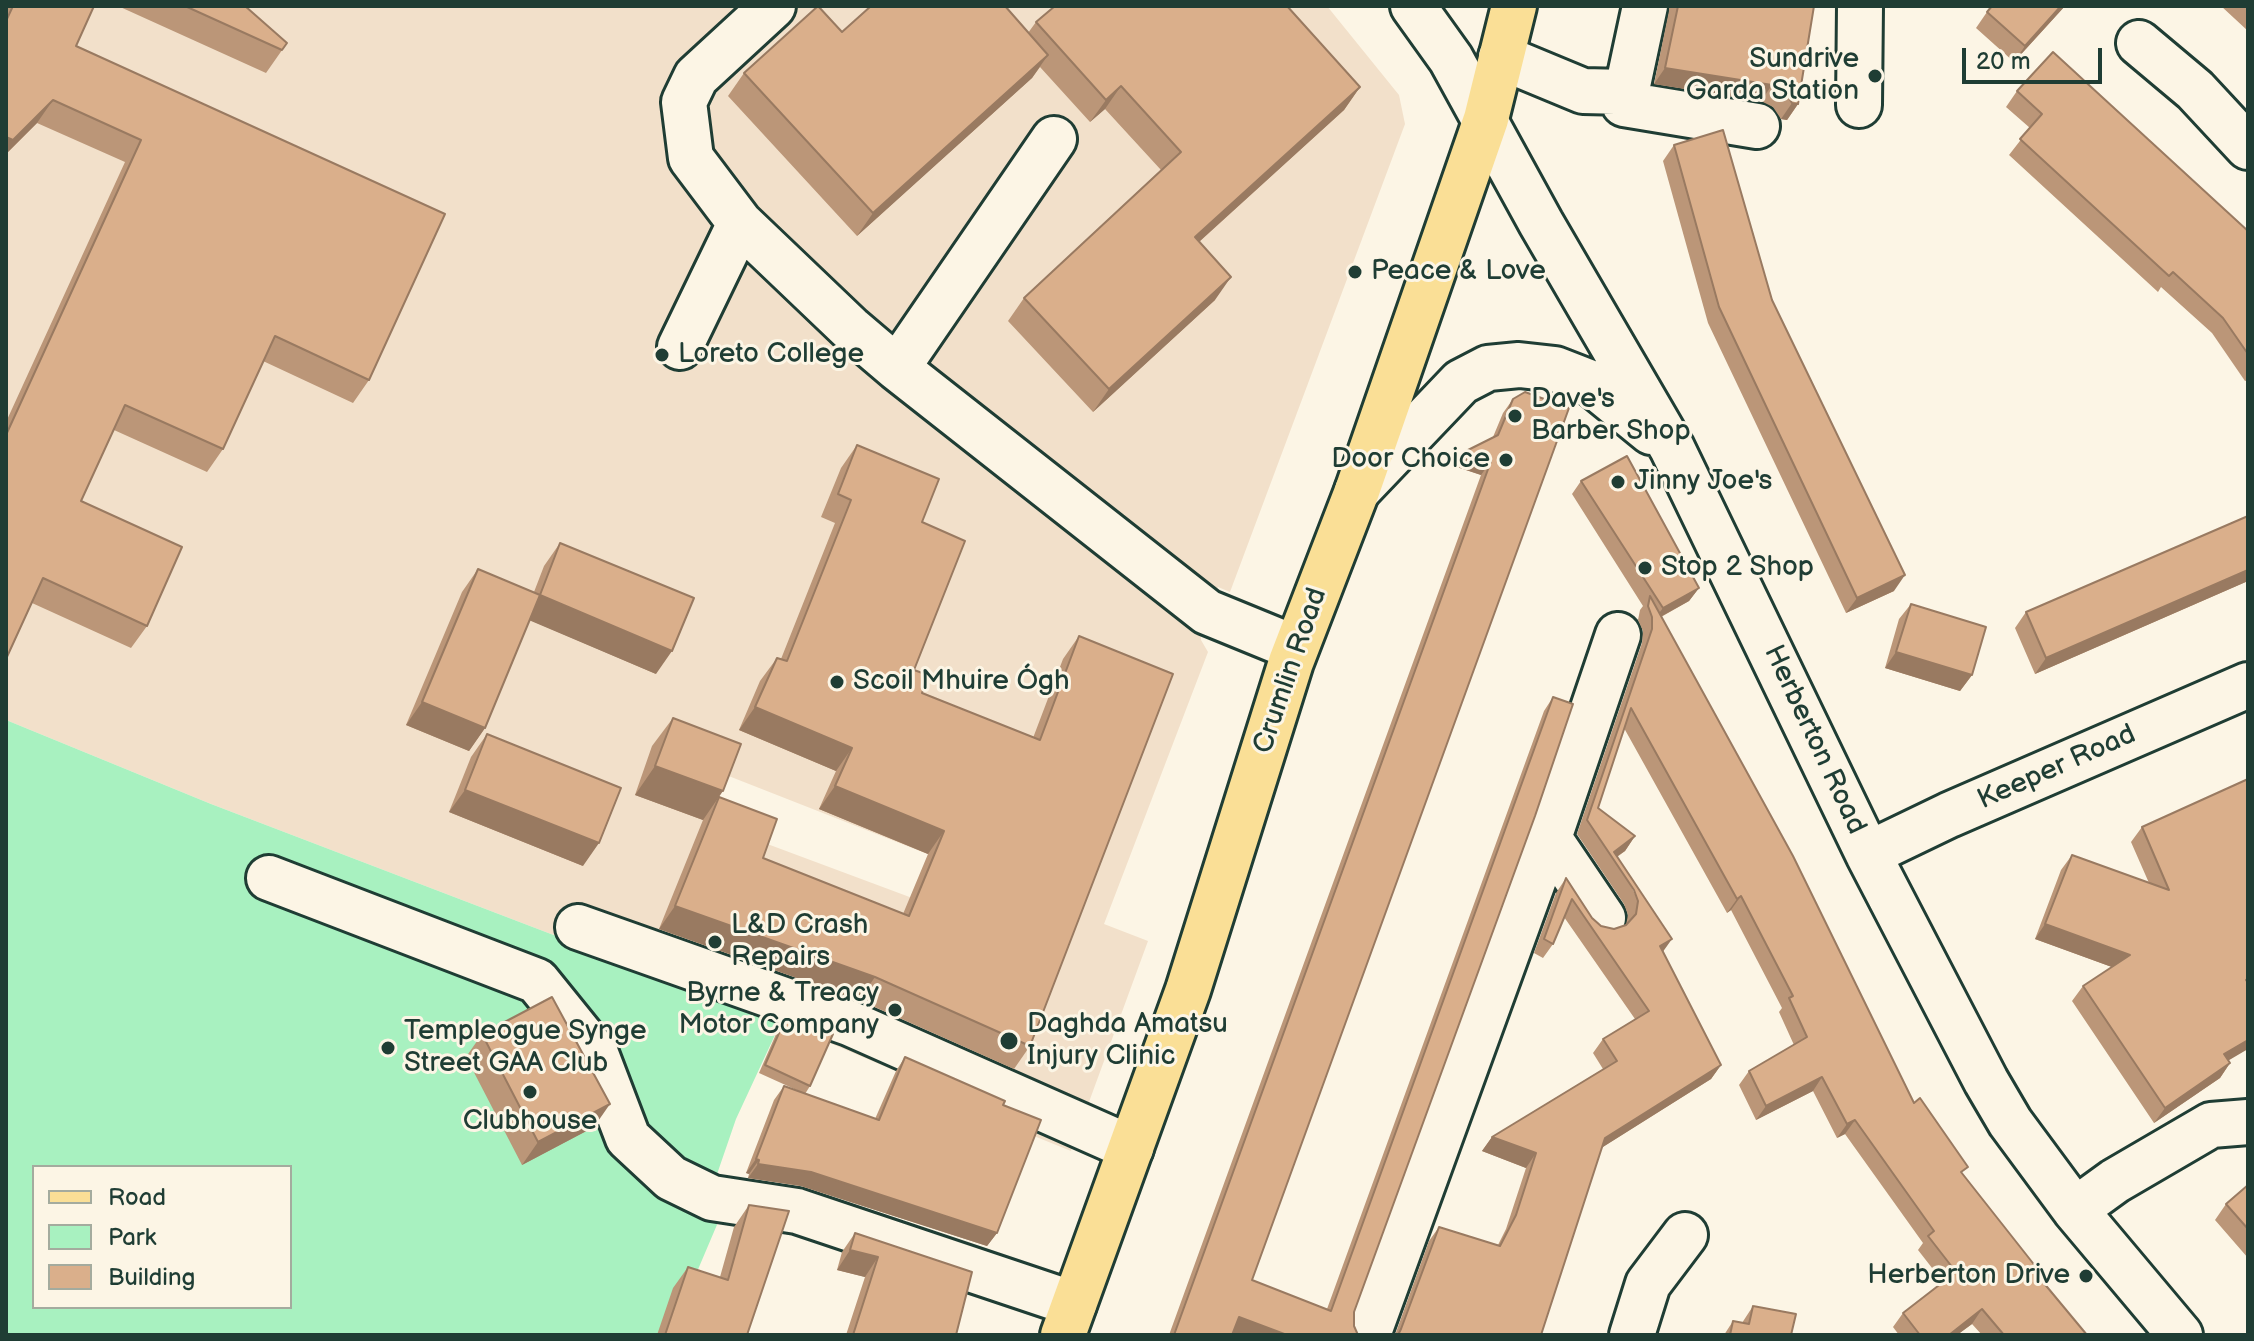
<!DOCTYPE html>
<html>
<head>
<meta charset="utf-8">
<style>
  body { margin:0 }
  #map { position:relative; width:2254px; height:1341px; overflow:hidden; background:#fcf5e5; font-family:"Balsamiq Sans",sans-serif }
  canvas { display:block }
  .frame { position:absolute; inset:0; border:8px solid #1f3d34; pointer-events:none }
  .legend { position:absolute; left:32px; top:1165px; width:260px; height:144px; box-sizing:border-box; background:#fcf5e5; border:2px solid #a4ab9e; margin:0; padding:10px 14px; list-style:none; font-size:24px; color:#1f3d34 }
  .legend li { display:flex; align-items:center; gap:16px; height:40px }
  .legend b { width:40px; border:2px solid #a4ab9e }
  .scale { position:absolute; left:1962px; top:48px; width:140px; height:36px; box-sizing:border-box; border:4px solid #1f3d34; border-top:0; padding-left:10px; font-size:24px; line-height:28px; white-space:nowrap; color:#1f3d34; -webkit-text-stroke:6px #fcf5e5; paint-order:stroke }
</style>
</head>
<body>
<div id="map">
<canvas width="2254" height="1341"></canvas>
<div class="frame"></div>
<ul class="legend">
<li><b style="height:10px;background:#fadf96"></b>Road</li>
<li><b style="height:22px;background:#a8f1c0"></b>Park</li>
<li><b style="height:22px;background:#daaf8b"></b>Building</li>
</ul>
<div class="scale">20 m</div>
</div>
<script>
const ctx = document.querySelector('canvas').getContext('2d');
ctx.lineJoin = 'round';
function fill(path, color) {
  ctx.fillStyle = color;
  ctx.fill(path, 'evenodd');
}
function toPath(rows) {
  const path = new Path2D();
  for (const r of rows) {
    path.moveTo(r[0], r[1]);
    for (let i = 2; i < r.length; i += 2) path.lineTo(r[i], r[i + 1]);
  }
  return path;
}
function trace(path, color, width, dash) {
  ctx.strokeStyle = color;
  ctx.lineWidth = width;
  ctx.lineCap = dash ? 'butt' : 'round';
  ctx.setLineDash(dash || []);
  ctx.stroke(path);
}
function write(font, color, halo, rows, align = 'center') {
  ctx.font = font + ' "Balsamiq Sans",sans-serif';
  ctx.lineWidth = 6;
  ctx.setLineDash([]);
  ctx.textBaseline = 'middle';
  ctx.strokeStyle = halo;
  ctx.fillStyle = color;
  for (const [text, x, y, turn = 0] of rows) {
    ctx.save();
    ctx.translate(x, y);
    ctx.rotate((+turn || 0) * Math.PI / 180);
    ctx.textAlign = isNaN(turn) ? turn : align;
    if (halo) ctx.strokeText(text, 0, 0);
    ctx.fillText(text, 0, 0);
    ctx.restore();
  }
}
fill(toPath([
  [6,6,1327,6,1399,95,1405,124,1230,592,1218,587,1200,627,1201,640,1208,652,1104,924,1148,941,1071,1151,925,1092,928,1085,781,1022,211,804,6,720],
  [721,773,968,870,982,924,703,820]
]), '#f2e0ca');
fill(toPath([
  [6,720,211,804,781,1022,736,1119,715,1180,719,1220,688,1293,657,1335,6,1335],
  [34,1167,290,1167,290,1307,34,1307]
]), '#a8f1c0');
const minor = toPath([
  [773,6,696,77,684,102,691,158,740,223,850,328,897,368],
  [1413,6,1451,59,1541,223,1672,448,1868,854,1986,1081,2010,1122,2075,1210,2180,1335],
  [1645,6,1624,104,1757,126],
  [2139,43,2195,90,2248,147],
  [1501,57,1583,91,1626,92],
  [1859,105,1860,6],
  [1054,139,897,368,1207,612,1295,648],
  [680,347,740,223],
  [1357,491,1461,382,1488,368,1519,365,1555,369,1591,383,1651,432],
  [1868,854,1949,815,2248,685],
  [269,878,537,981,596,1054,628,1138,671,1178,712,1198,797,1211,1074,1304],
  [1603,918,1549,838,1618,635],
  [578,927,849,1023,1131,1148],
  [2075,1210,2115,1181,2211,1125,2248,1122],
  [1368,1335,1549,838],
  [1632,1335,1648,1284,1685,1235]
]);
const major = toPath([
  [1063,1335,1188,990,1291,662,1357,491,1486,119,1514,6]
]);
trace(minor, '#1f3d34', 50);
trace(major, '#1f3d34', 50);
trace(minor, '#fcf5e5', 44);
trace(major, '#fadf96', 44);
fill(toPath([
  [7,6,94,6,76,46,369,380,353,403,263,361,223,449,207,472,114,430,81,501,147,626,131,648,32,603,6,660,6,422,125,162,37,123,6,154],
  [118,6,245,6,287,43,266,73],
  [1669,6,1814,6,1798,104,1787,120,1781,119,1773,107,1761,101,1654,84,1669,11],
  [2065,6,2014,62,1976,28,1987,12],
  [2221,6,2248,6,2248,31],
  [1036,22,1360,87,1344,110,1199,242,1215,300,1093,412,1008,321,1024,298,1161,170,1105,109,1090,122,1040,67,1032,78,857,236,728,96,744,73,842,32,1028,33],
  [2017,91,2248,231,2248,380,2245,381,2212,333,2161,287,2158,292,2009,155,2030,128,2006,107],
  [1674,145,1772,300,1894,591,1846,613,1708,323,1663,161],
  [1513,399,1252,1280,1327,1309,1544,711,1553,697,1354,1312,1354,1326,1358,1335,1239,1335,1233,1333,1232,1335,1169,1335,1481,475,1454,466,1464,452,1493,437,1503,413],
  [857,445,922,522,914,670,922,693,1033,738,1063,659,1079,636,1030,1046,1014,1069,859,1000,659,929,703,820,635,795,652,746,673,718,719,797,763,858,903,914,928,854,819,809,836,771,739,730,760,681,777,658,781,659,835,523,821,517,841,468],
  [1581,481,1699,588,1689,601,1661,617,1914,1103,1963,1174,2036,1267,2033,1271,2087,1335,1982,1335,1972,1324,1957,1335,1899,1335,1893,1327,1903,1313,1943,1282,1918,1250,1923,1243,1845,1134,1837,1138,1813,1091,1756,1120,1739,1085,1749,1071,1794,1045,1779,1012,1782,1008,1731,910,1727,913,1624,728,1598,808,1635,836,1625,851,1617,857,1663,952,1721,1065,1711,1079,1601,1148,1541,1335,1395,1335,1429,1241,1439,1227,1498,1245,1506,1229,1526,1168,1482,1151,1492,1137,1603,1069,1593,1053,1603,1039,1635,1019,1564,917,1553,944,1543,958,1534,953,1556,893,1566,878,1592,918,1601,926,1614,929,1626,925,1628,915,1624,904,1577,834,1642,643,1643,631,1638,620,1640,610,1643,606,1572,494],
  [2248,516,2248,581,2035,674,2015,628,2026,612],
  [560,543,656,674,530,620,485,728,469,751,406,725,462,592,478,569,534,592,544,566],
  [1911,604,1972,675,1960,691,1885,668,1899,619],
  [487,734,583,866,449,812,471,757],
  [2248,779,2228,1060,2230,1063,2220,1078,2154,1123,2072,1001,2083,986,2112,967,2035,939,2061,870,2072,855,2149,883,2131,842,2142,827],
  [786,1017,810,1086,805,1094,875,1119,896,1071,905,1057,1003,1105,997,1233,987,1246,801,1186,748,1178,749,1174,746,1173,774,1100,784,1086,801,1092,759,1073,780,1025],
  [482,1034,594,1127,522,1165,466,1057],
  [2248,1185,2248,1258,2215,1220,2226,1204],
  [749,1205,747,1335,657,1335,673,1288,688,1267,720,1277,734,1227],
  [855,1233,956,1335,846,1335,865,1277,837,1270,842,1252],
  [1753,1306,1791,1335,1724,1335,1733,1321,1742,1323]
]), '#bb9678');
fill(toPath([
  [2061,6,2065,6,2014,62,2025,46],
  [1048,55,1032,78,857,236,873,213],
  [1665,68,1772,85,1761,101,1654,84],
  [1121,86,1105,109,1090,122,1106,100],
  [1360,87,1344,110,1179,260,1195,237],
  [53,100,37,123,6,154,6,137],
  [1792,103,1798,104,1787,120,1781,119],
  [1231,277,1215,300,1093,412,1109,389],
  [1464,452,1491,461,1481,475,1454,466],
  [2248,570,2248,581,2035,674,2046,658],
  [1905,575,1894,591,1846,613,1857,598],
  [1699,588,1689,601,1653,621,1663,608],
  [540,595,672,651,656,674,524,618],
  [1896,652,1972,675,1960,691,1885,668],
  [422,702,485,728,469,751,406,725],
  [755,707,852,748,836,771,739,730],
  [655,766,723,791,703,820,635,795],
  [835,786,944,831,928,854,819,809],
  [465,790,599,843,583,866,449,812],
  [1635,836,1625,851,1613,859,1614,852],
  [1741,896,1731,910,1727,913,1737,899],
  [675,906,875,977,859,1000,659,929],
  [2045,924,2130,955,2120,970,2035,939],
  [1672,939,1662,953,1660,946],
  [2248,1040,2248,1049,2214,1069,2224,1054],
  [2230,1063,2220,1078,2154,1123,2165,1108],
  [1721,1065,1711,1079,1595,1152,1605,1138],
  [1822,1077,1813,1091,1756,1120,1766,1106],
  [610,1104,594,1127,522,1165,538,1142],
  [1855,1120,1845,1134,1837,1138,1847,1124],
  [1492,1137,1536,1153,1526,1168,1482,1151],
  [756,1159,759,1160,749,1174,746,1173],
  [758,1164,811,1172,997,1233,987,1246,801,1186,748,1178],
  [850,1250,878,1257,865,1277,837,1270],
  [1982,1309,1972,1324,1957,1335,1949,1335],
  [1239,1317,1287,1335,1239,1335,1229,1331]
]), '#997a61');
const building = toPath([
  [13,6,94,6,76,46,445,214,369,380,275,336,223,449,125,405,81,501,182,547,147,626,43,578,6,659,6,435,141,140,53,100,13,140,6,137,6,21,13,6],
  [185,6,245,6,287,43,282,50,185,6],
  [818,6,842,32,871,6,1005,6,1048,55,873,213,744,73,818,6],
  [1055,6,1287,6,1360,87,1195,237,1231,277,1109,389,1024,298,1181,152,1121,86,1106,100,1036,22,1055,6],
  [1678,6,1814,6,1798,104,1792,103,1785,91,1772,85,1665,68,1678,6],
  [1992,6,2061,6,2025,46,1987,12,1992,6],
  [2053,52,2248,231,2248,354,2223,318,2173,272,2169,276,2020,139,2042,114,2017,91,2053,52],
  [1723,130,1772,300,1905,575,1857,598,1719,307,1674,145,1723,130],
  [1525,392,1569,408,1252,1280,1331,1311,1553,697,1573,704,1535,816,1354,1312,1354,1326,1358,1335,1287,1335,1239,1317,1232,1335,1174,1335,1491,461,1464,452,1498,435,1513,399,1525,392],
  [857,445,939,479,922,522,965,541,914,670,928,675,922,693,1040,740,1079,636,1173,674,1030,1046,875,977,675,906,719,797,777,819,763,858,909,916,944,831,835,786,852,748,755,707,777,658,787,661,851,500,838,494,857,445],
  [1627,456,1699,588,1663,608,1581,481,1627,456],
  [2248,516,2248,570,2046,658,2026,612,2248,516],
  [560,543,694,598,672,651,540,595,560,543],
  [478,569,540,595,485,728,422,702,478,569],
  [1650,596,1793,856,1914,1103,1920,1098,1968,1167,1961,1172,2036,1267,2033,1270,2087,1335,2004,1335,1982,1309,1949,1335,1920,1335,1903,1313,1956,1272,1928,1236,1934,1231,1855,1120,1847,1124,1822,1077,1766,1106,1749,1071,1807,1037,1789,998,1793,996,1741,896,1737,899,1631,708,1598,808,1635,836,1614,852,1672,939,1660,946,1721,1065,1605,1138,1541,1335,1398,1335,1401,1329,1439,1227,1500,1246,1516,1215,1536,1153,1492,1137,1617,1061,1603,1039,1649,1011,1572,899,1553,944,1544,939,1566,878,1592,918,1601,926,1614,929,1626,925,1636,914,1638,901,1634,890,1587,820,1652,629,1652,617,1648,606,1650,596],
  [1911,604,1986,627,1972,675,1896,652,1911,604],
  [673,718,741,744,723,791,655,766,673,718],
  [487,734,621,788,599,843,465,790,487,734],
  [2248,779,2248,979,2246,980,2248,983,2248,1040,2224,1054,2230,1063,2165,1108,2083,986,2130,955,2045,924,2072,855,2169,890,2142,827,2248,779],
  [552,997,610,1104,538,1142,482,1034,552,997],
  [786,1017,833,1034,810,1086,765,1065,786,1017],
  [905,1057,1005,1101,1003,1105,1041,1120,997,1233,811,1172,758,1164,759,1160,756,1159,784,1086,879,1120,905,1057],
  [2248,1185,2248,1229,2226,1204,2248,1185],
  [749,1205,789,1211,747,1335,665,1335,688,1267,728,1280,749,1205],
  [855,1233,972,1272,956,1335,853,1335,878,1257,850,1250,855,1233],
  [1753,1306,1796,1314,1791,1335,1730,1335,1733,1321,1749,1324,1753,1306]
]);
fill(building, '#daaf8b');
trace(building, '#997a61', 2);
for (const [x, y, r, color] of [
  [1875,76,8,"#1f3d34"],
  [1355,272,8,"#1f3d34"],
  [662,355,8,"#1f3d34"],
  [1515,416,8,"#1f3d34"],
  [1506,460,8,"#1f3d34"],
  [1618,482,8,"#1f3d34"],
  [1645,568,8,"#1f3d34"],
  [837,682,8,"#1f3d34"],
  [715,942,8,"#1f3d34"],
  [895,1010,8,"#1f3d34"],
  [1009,1041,10,"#1f3d34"],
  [388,1048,8,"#1f3d34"],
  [530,1092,8,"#1f3d34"],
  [2086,1276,8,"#1f3d34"]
]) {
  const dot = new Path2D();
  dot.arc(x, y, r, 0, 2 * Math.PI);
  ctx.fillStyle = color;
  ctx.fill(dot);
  trace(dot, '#fcf5e5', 3);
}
write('28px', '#1f3d34', '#fcf5e5', [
  ["Sundrive",1859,60,"right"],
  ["Garda Station",1859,92,"right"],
  ["Peace & Love",1371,272],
  ["Loreto College",678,355],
  ["Dave's",1531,400],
  ["Barber Shop",1531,432],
  ["Door Choice",1490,460,"right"],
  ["Jinny Joe's",1634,482],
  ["Stop 2 Shop",1661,568],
  ["Scoil Mhuire Ógh",853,682],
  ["L&D Crash",731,926],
  ["Repairs",731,958],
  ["Byrne & Treacy",879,994,"right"],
  ["Motor Company",879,1026,"right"],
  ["Daghda Amatsu",1027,1025],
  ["Injury Clinic",1027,1057],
  ["Templeogue Synge",404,1032],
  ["Street GAA Club",404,1064],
  ["Clubhouse",530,1122,"center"],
  ["Herberton Drive",2070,1276,"right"]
], 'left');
write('28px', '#1f3d34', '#fcf5e5', [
  ["Crumlin Road",1291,671,-71],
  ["Herberton Road",1814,740,65],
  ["Keeper Road",2057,768,-24]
]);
</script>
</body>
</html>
